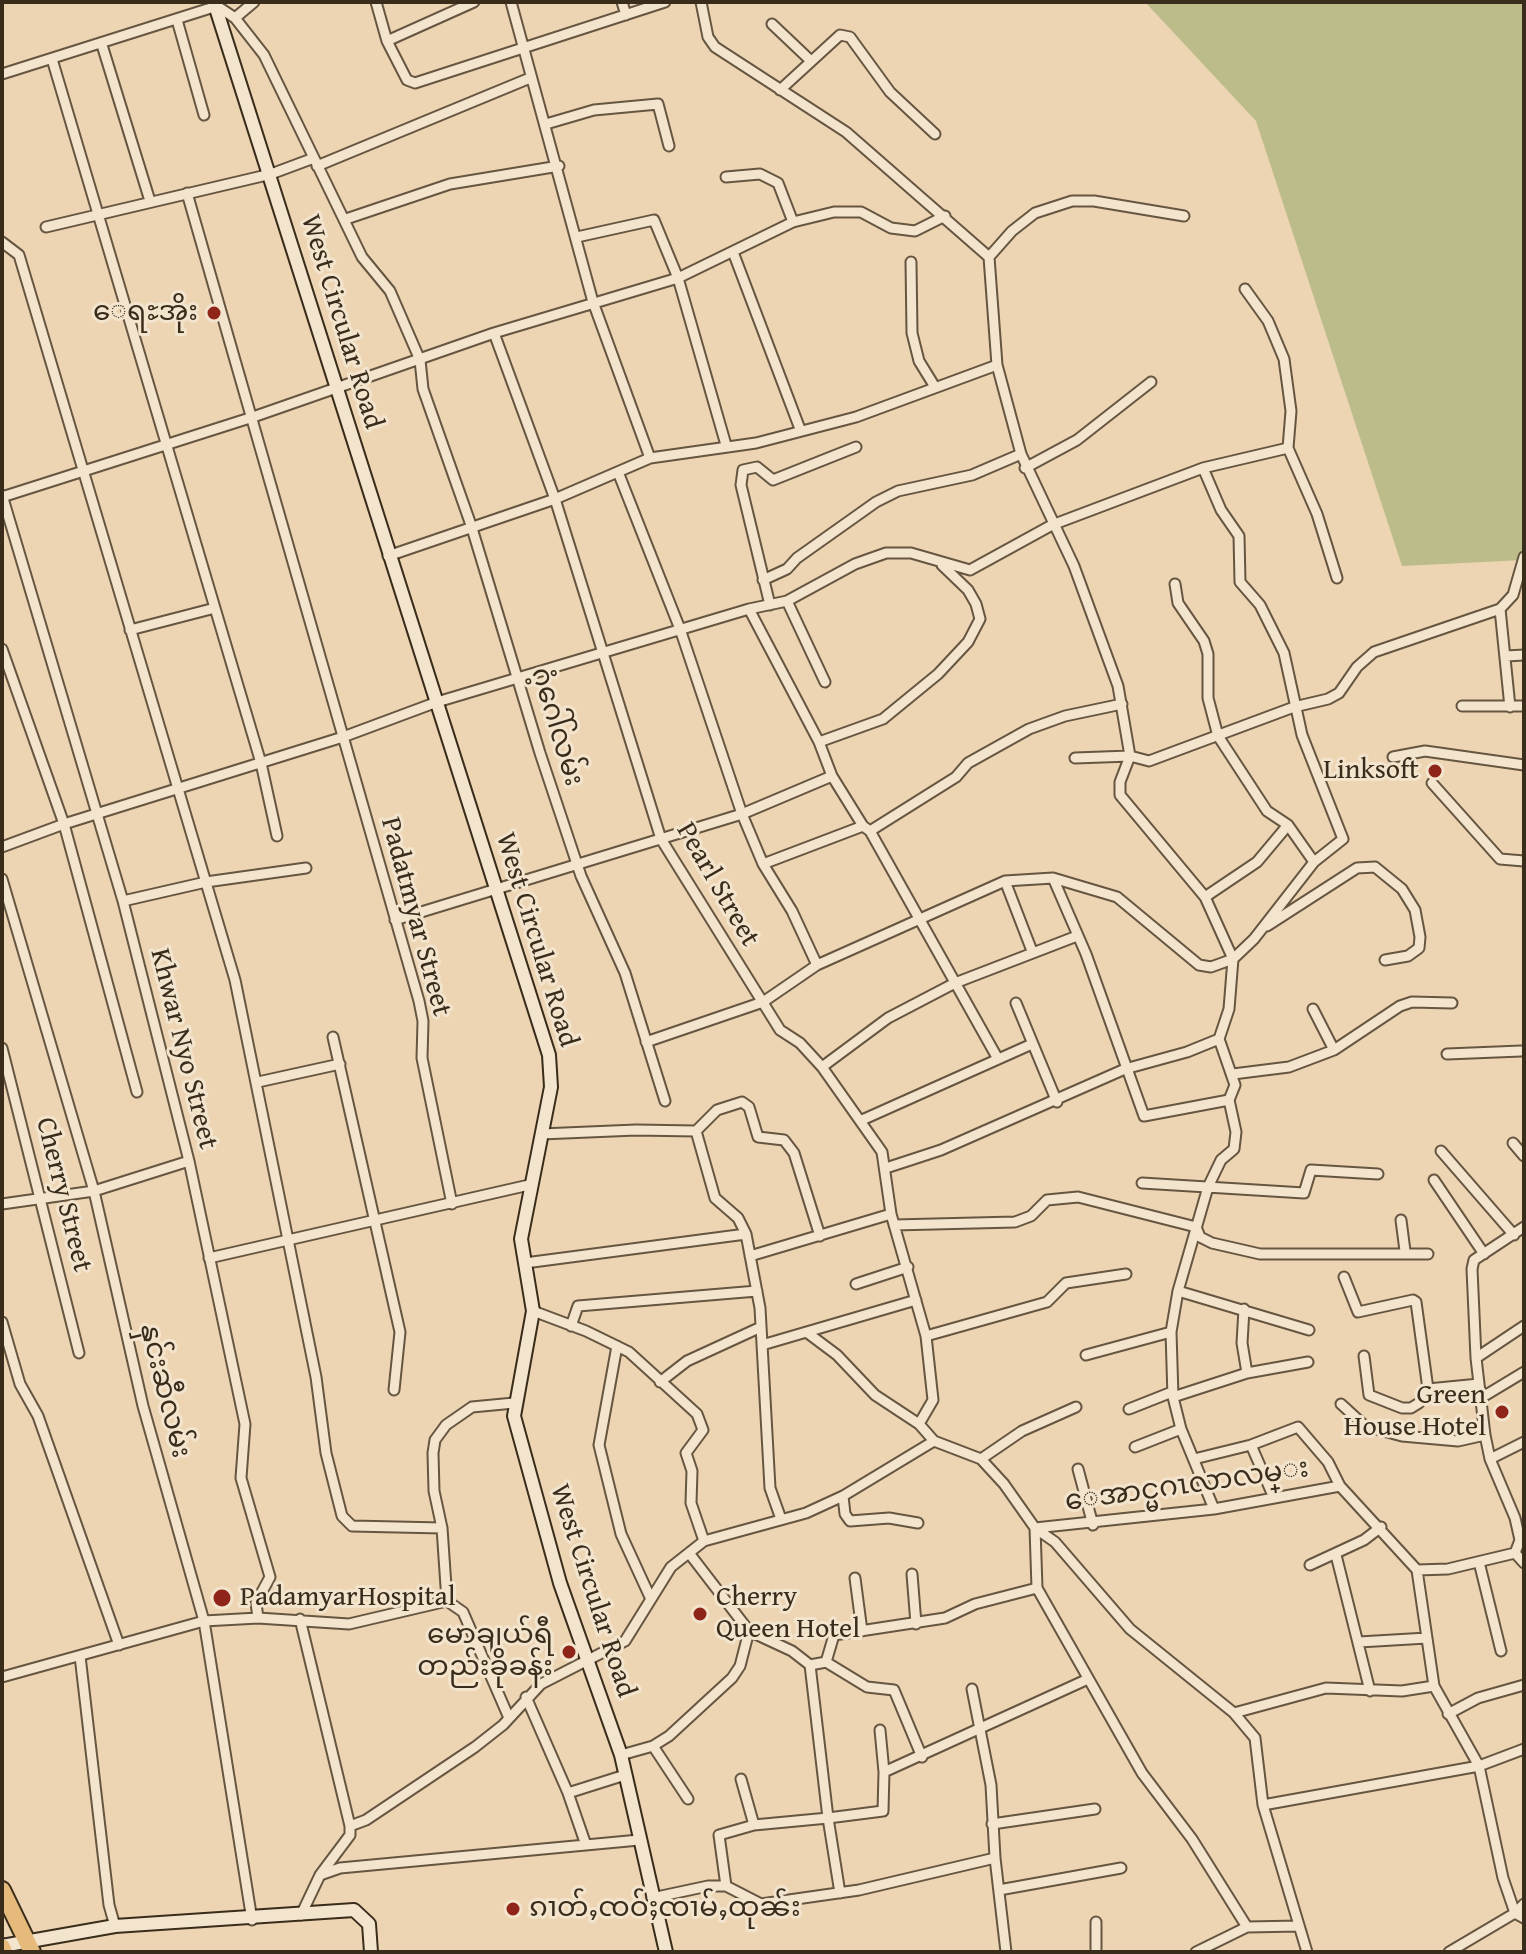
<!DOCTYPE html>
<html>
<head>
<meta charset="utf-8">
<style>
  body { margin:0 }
  #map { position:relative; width:1526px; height:1954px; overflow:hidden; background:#edd5b3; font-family:"Gentium Book Plus",serif }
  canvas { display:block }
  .frame { position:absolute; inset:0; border:4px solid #392c1b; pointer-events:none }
</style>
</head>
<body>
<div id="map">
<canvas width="1526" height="1954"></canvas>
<div class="frame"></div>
</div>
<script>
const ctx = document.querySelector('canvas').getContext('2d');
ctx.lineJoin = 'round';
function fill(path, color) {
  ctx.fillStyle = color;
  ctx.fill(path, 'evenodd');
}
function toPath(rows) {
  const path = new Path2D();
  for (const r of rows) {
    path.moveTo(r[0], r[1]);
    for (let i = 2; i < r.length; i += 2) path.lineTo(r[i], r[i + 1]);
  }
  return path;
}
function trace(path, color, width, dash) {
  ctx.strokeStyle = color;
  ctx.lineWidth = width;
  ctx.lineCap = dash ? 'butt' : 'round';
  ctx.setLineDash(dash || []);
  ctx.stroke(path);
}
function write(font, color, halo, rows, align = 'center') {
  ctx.font = font + ' "Gentium Book Plus","Noto Sans Myanmar",serif';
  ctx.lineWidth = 6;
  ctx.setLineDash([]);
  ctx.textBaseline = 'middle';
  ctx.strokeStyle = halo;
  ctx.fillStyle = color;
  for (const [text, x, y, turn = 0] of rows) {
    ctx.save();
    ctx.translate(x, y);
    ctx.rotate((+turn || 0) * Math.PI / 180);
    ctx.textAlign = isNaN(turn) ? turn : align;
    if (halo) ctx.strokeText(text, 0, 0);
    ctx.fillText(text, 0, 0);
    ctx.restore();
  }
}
fill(toPath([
  [1145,2,1524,2,1524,560,1402,566,1256,121]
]), '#bcbc8a');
const street = toPath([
  [376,2,387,41,407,80,415,83,665,2],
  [511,2,593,302,650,458],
  [622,2,626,15],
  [701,2,708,37,715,47,846,132,989,257],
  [235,18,254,2],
  [177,20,204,115],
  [772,24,811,61],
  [387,41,474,2],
  [102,45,150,201],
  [52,59,261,763,277,836],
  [2,74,217,6,235,18,264,55,362,257,390,291,420,360,423,389,471,525,540,753,581,876,625,973,665,1101],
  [780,90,840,35,850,37,890,92,935,134],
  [546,124,594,110,658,104,669,146],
  [317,166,530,78],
  [726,177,760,174,778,183,793,222],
  [187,193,419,1001,423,1021,422,1058,452,1204],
  [1184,216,1094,201,1072,201,1035,213,1012,231,989,257,997,365,1021,454,1074,566,1118,686,1130,756,1120,782,1120,795,1205,897,1233,959,1229,1009,1219,1039,1235,1085,1229,1100,1236,1132,1234,1149,1221,1160,1208,1187,1178,1291,1171,1332,1173,1397,1181,1429,1214,1509],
  [346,219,450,184,559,166],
  [46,227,271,174,314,158],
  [577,237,654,220,678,278,726,445],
  [2,242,19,255,235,980,316,1377,326,1453,342,1516,352,1526,442,1528],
  [733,252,800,429],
  [911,262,912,333,919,361,935,387],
  [1245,289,1268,321,1284,359,1291,411,1288,448,1317,514,1337,578],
  [494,333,555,499,661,839,780,1030,800,1043,822,1067,882,1152,891,1214,926,1336,933,1400,919,1424],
  [1025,468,1077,440,1151,382],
  [618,472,680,629,742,814,763,864,792,911,817,965],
  [2,495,123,901,189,1161,245,1424,241,1478,270,1577,256,1603,258,1618],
  [2,497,253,417,494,333,678,278,793,222,834,212,861,212,891,228,915,231,945,216],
  [388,556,555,499,650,458,756,443,856,417,997,365],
  [763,580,787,569,797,558,876,502,898,491,972,475,1021,454],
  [1175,584,1178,603,1204,641,1208,654,1208,698,1218,736,1267,811,1288,825,1314,862],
  [787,601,825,682],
  [770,605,741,485,743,470,757,467,773,480,856,447],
  [749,609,819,742,832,776,863,826,870,831,998,1059],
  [130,630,215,608],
  [2,649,64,824,137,1092],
  [1506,656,1524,655],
  [1462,706,1524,706],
  [1510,707,1500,609,1513,595,1524,557],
  [819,742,883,719,938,674,968,642,980,619,976,604,968,590,942,565],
  [1393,757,1425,751,1524,765],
  [1075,758,1130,756,1149,761,1294,707,1328,699,1339,693,1357,667,1374,652,1500,609],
  [1432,783,1500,859,1524,861],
  [870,831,956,777,968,763,1029,729,1065,716,1122,704],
  [2,847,64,824,343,737,437,702,749,609,787,601,855,564,886,553,911,553,970,570,1052,525,1203,468,1288,448],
  [763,864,863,826],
  [1053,878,1086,954,1144,1116,1229,1100],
  [2,879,94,1191,143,1406,204,1621,252,1920],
  [1005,881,1032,951],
  [1205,897,1257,862,1288,825],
  [123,901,206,882,306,868],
  [395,920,742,814,832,776],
  [1267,926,1357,868,1375,867,1402,889,1415,910,1420,937,1419,948,1408,956,1385,960],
  [1016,1003,1057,1102],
  [333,1037,400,1332,394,1390],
  [646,1042,763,1002,817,965,1005,881,1053,878,1117,897,1199,965,1211,967,1233,959,1254,939,1314,862,1343,839,1302,735,1284,653,1260,605,1240,582,1239,536,1221,510,1203,468],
  [2,1048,79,1353],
  [1334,1050,1400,1006,1412,1002,1452,1003],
  [1447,1054,1521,1051],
  [822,1067,888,1018,955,983,1077,936],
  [1233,1074,1289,1067,1334,1050,1313,1009],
  [258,1082,340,1064],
  [862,1120,1032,1044],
  [696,1131,715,1198,738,1218,746,1234,760,1308,770,1488,781,1519],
  [541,1134,636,1130,696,1131,717,1110,742,1102,749,1107,758,1137,784,1140,794,1153,820,1236],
  [1513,1143,1524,1156],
  [1441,1151,1514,1235],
  [886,1168,941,1150,1125,1069,1187,1052,1219,1039],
  [1434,1180,1484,1254],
  [1142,1183,1304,1193,1311,1170,1378,1174],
  [2,1204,94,1191,189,1161],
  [1401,1220,1405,1251],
  [894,1225,1015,1222,1031,1216,1047,1200,1078,1197,1196,1227,1200,1237,1212,1243,1260,1254,1428,1254],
  [750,1256,891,1214],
  [209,1258,529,1185],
  [525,1263,746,1234],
  [1344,1277,1358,1312,1413,1300,1416,1302,1428,1389,1419,1403,1411,1408,1402,1408,1369,1395,1364,1356],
  [856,1284,908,1267],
  [1178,1291,1309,1330],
  [1244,1309,1242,1343,1247,1373],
  [533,1311,586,1331,629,1352,697,1414,703,1430,686,1453,692,1471,691,1503,704,1541],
  [2,1322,20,1384,38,1416,119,1645],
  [571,1326,578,1306,757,1291],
  [809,1334,837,1355,875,1395,919,1424,934,1441,981,1459,1004,1484,1035,1528,1037,1588,1142,1773,1192,1839,1247,1927,1299,1926],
  [926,1336,1047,1302,1066,1283,1126,1274],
  [762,1345,916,1300],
  [617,1346,599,1445,621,1534,650,1597],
  [1086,1355,1171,1332],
  [1476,1358,1524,1326],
  [660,1382,687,1361,761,1327],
  [1428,1389,1479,1384],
  [1173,1397,1247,1373,1308,1362],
  [1481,1398,1524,1372],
  [1341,1404,1365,1426,1402,1436,1458,1441,1485,1435],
  [1129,1409,1172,1392],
  [1251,1445,1274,1498],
  [1135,1447,1181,1429],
  [981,1459,1022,1431,1076,1407],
  [1194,1459,1251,1445,1298,1427,1328,1462,1340,1486],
  [1490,1459,1524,1442],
  [1078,1469,1093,1525],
  [843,1496,845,1514,850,1521,889,1518,918,1523],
  [1035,1528,1214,1509,1340,1486,1417,1570,1434,1686,1479,1766,1503,1878,1515,1913,1524,1918],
  [1035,1528,1055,1542,1130,1629,1234,1713,1255,1738,1263,1805,1307,1952],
  [1515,1553,1520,1540,1515,1518,1490,1459,1485,1435,1476,1358,1472,1269,1474,1260,1524,1227],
  [1336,1555,1370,1691],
  [1479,1562,1501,1651],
  [1310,1565,1364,1540,1381,1527],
  [1417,1570,1448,1569,1515,1553,1524,1563],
  [912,1574,916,1624],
  [855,1578,862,1631],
  [300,1619,350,1826],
  [1359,1642,1427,1638],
  [80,1656,109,1905,115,1926],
  [826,1662,834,1635,945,1618,975,1604,1037,1588],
  [810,1665,826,1662,867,1687,894,1690,922,1757],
  [2,1677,204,1621,258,1618,349,1624,447,1601],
  [972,1689,991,1785,995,1858,1006,1952],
  [526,1697,568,1793,586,1845],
  [1234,1713,1326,1688,1402,1691,1434,1686],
  [1448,1714,1478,1698,1524,1685],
  [509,1718,463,1612,447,1601,442,1528,434,1491,433,1453,435,1440,446,1425,472,1407,514,1403],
  [880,1730,884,1772],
  [653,1746,688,1799],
  [621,1755,653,1746,669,1736,732,1678,740,1666,749,1631,689,1553],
  [741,1779,754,1825],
  [568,1793,625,1775],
  [1263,1805,1479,1766,1524,1749],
  [992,1824,1095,1809],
  [320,1875,350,1835,350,1826,366,1820,475,1747,503,1725,541,1684,625,1641,671,1567,704,1541,806,1513,843,1496,934,1441],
  [726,1886,761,1904,859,1890,995,1858],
  [999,1890,1121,1868],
  [840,1893,828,1818,883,1811,884,1772,1088,1679],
  [652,1898,708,1886,726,1886,719,1835,754,1825,828,1818,810,1665,792,1651,749,1631],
  [301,1915,320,1875,340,1868,639,1840],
  [1096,1922,1096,1952],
  [1196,1952,1247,1927],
  [1449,1952,1515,1913,1524,1904]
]);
const secondary = toPath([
  [214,2,549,1055,551,1087,521,1239,533,1311,514,1416,560,1583,621,1755,666,1952],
  [2,1946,115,1926,354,1910,369,1924,371,1952]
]);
const highway = toPath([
  [2,1890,32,1952],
  [2,1947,4,1952]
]);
trace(street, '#665641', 13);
trace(secondary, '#392c1b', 16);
trace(highway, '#392c1b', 20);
trace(street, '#f3e4ce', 9);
trace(secondary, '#f3e4ce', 12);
trace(highway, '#e6ba7a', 16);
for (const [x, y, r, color] of [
  [214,313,8,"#8f2418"],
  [1435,771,8,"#8f2418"],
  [1502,1412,8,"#8f2418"],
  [222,1598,10,"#8f2418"],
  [700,1614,8,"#8f2418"],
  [569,1652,8,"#8f2418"],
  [513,1909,8,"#8f2418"]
]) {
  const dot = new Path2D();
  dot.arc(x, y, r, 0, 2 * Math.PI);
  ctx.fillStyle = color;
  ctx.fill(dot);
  trace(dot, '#f3e4ce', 3);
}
write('28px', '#392c1b', '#f3e4ce', [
  ["ေရႊအိုး",198,313],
  ["Linksoft",1419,771],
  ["Green",1486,1396],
  ["House Hotel",1486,1428],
  ["PadamyarHospital",240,1598,"left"],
  ["Cherry",716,1598,"left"],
  ["Queen Hotel",716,1630,"left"],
  ["မောချယ်ရီ",553,1636],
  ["တည်းခိုခန်း",553,1668],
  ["ၵၢတ်ႇၸဝ်ႈၸၢမ်ႇထုၼ်း",529,1909,"left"]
], 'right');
write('28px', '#392c1b', '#f3e4ce', [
  ["West Circular Road",341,322,73],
  ["ဂံ့ဂေါ်လမ်း",556,727,73],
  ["Pearl Street",717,885,60],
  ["Padatmyar Street",415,917,75],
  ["West Circular Road",536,940,73],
  ["Khwar Nyo Street",183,1049,76],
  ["Cherry Street",63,1195,76],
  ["နှင်းဆီလမ်း",164,1391,76],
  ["ေအာင္မဂၤလာလမ္း",1187,1486,-8],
  ["West Circular Road",592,1591,72]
]);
</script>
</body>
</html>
